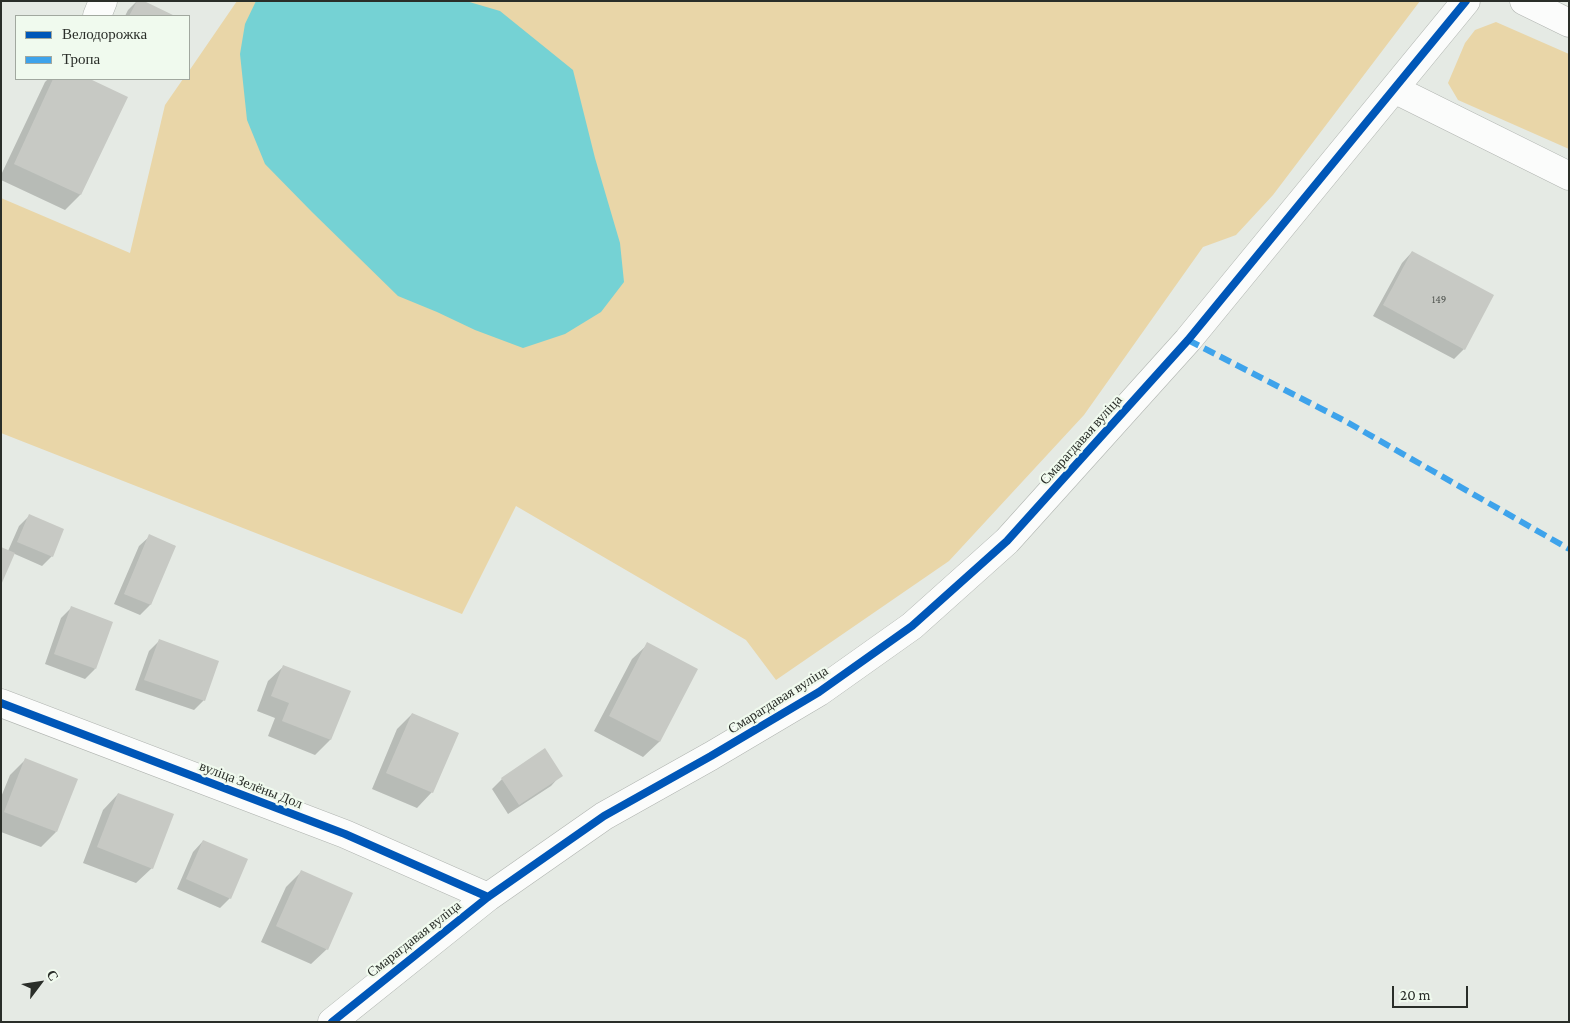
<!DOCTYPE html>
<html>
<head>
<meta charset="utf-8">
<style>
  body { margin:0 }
  #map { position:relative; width:1570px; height:1023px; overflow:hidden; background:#e5eae4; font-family:"Crimson Pro",serif }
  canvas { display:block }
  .frame { position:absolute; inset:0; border:2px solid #2a2e29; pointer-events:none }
  .legend { position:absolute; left:15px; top:15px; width:175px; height:65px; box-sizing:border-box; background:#f0faee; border:1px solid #a1a89f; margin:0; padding:6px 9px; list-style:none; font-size:15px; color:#2a2e29 }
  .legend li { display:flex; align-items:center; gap:10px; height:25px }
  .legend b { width:25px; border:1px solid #a1a89f }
  .north { position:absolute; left:15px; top:958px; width:50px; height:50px; -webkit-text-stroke:4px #f0faee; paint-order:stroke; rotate:59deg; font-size:14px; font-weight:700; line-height:20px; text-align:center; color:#2a2e29 }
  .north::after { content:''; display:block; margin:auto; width:18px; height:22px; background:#2a2e29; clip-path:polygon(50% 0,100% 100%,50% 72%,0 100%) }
  .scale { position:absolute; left:1392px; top:986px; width:76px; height:22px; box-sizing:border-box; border:2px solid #2a2e29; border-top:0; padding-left:6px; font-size:15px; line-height:18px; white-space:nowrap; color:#2a2e29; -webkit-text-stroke:4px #f0faee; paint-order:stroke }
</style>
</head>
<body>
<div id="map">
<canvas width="1570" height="1023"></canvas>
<div class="frame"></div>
<ul class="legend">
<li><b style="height:6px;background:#0057b8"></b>Велодорожка</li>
<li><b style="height:6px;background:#3ea3eb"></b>Тропа</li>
</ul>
<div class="north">С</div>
<div class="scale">20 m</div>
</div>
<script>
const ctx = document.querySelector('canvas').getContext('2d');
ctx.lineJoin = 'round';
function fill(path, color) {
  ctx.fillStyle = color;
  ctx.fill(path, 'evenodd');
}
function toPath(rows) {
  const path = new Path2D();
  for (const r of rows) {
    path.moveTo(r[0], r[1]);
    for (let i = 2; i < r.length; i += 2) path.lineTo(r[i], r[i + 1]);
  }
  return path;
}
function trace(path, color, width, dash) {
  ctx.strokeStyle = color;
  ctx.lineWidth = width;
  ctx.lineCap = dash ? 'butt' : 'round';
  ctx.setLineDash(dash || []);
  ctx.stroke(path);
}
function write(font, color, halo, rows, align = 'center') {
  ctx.font = font + ' "Crimson Pro",serif';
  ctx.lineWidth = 4.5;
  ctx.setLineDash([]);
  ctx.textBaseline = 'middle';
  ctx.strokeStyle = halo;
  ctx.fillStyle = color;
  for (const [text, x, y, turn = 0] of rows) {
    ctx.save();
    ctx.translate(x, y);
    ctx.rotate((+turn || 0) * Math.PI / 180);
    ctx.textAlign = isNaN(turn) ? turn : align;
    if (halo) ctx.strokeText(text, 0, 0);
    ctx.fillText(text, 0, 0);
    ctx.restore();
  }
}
fill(toPath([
  [237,1,1420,1,1273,195,1236,235,1203,247,1084,415,949,561,776,680,746,640,516,506,462,614,1,433,1,198,130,253,165,105,183,79,189,79,189,71],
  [1496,22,1569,54,1569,149,1458,100,1448,83,1465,43,1475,30]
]), '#e9d6a8');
fill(toPath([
  [256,1,466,1,500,11,573,70,595,158,620,243,624,282,601,312,565,334,523,348,475,330,437,312,398,296,312,212,265,164,247,120,240,54,245,24]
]), '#75d2d4');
fill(toPath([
  [137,1,141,1,172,16,125,16,128,10],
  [48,79,87,79,126,97,80,195,65,210,1,180,1,175,45,82],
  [1412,252,1464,349,1454,359,1373,316,1402,263],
  [29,516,52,556,42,566,8,551,19,526],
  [150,536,175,546,150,605,140,615,114,604,139,546],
  [71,608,95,669,85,679,45,664,61,618],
  [159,641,204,700,194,710,135,690,149,651],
  [648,644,696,670,659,742,643,757,594,731,632,659],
  [284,666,349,692,330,740,315,755,268,736,275,718,257,711,268,681],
  [412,714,432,792,417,808,372,789,397,729],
  [25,760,56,832,41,847,1,832,1,797,10,775],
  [561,775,551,786,508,814,492,789,502,779],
  [118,794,152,868,136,883,83,863,103,810],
  [203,841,230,898,220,908,177,889,193,852],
  [302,871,327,949,311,964,261,942,286,887]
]), '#0003');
fill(toPath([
  [137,1,144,1,175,16,129,16],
  [53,79,90,79,128,97,81,195,14,164],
  [1412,251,1494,295,1465,350,1383,305],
  [29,514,64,529,53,557,17,542],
  [149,534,176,546,151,605,124,594],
  [1,547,15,553,1,585],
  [71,606,113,622,96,669,54,654],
  [159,639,219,661,205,701,144,680],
  [647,642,698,669,660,742,609,716],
  [283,665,351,691,331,740,282,721,289,703,271,696],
  [412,713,459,733,433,793,386,773],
  [545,748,563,776,519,805,501,778],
  [25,758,78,779,57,832,4,812],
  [118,793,174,814,153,869,97,847],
  [203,840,248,859,231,899,186,879],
  [301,870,353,893,328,950,276,926]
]), '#c7c9c4');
const minor = toPath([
  [97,16,103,1],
  [1394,89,1569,176],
  [1,703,345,834,488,897],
  [332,1022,488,897,604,816,711,756,819,692,912,626,1007,541,1188,340,1466,1]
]);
const major = toPath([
  [1524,1,1569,23]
]);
trace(minor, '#b0b4b0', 29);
trace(major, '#b0b4b0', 29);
trace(minor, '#fbfcfb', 28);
trace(major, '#fbfcfb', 28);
trace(toPath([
  [1188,340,1347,422,1569,549]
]), '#3ea3eb', 6, [12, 6]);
trace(toPath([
  [1,703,345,834,488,897],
  [332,1022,488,897,604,816,711,756,819,692,912,626,1007,541,1188,340,1466,1]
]), '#0057b8', 8);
write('11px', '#515550', null, [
  ["149",1439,300]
]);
write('14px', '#2a2e29', '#f0faee', [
  ["Смарагдавая вуліца",1081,440,-48],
  ["Смарагдавая вуліца",778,700,-32],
  ["вуліца Зелёны Дол",251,785,21],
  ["Смарагдавая вуліца",414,939,-38]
]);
</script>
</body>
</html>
